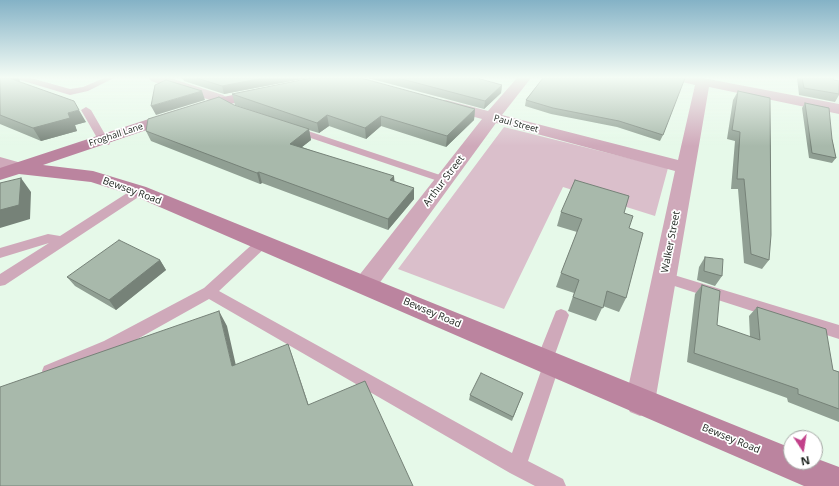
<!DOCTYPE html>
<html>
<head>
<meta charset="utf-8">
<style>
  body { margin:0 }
  #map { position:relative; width:839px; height:486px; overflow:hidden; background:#e6f9e9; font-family:"Open Sans",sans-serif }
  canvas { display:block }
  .north { position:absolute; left:783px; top:430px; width:40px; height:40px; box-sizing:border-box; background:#fff; border:1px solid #a4a7a4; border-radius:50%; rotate:168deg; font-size:11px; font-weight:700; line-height:16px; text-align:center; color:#1b221c }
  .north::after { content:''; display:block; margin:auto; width:14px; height:18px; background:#c2418a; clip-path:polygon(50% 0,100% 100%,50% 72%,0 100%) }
</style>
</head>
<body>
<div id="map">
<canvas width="839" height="486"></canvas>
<div class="north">N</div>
</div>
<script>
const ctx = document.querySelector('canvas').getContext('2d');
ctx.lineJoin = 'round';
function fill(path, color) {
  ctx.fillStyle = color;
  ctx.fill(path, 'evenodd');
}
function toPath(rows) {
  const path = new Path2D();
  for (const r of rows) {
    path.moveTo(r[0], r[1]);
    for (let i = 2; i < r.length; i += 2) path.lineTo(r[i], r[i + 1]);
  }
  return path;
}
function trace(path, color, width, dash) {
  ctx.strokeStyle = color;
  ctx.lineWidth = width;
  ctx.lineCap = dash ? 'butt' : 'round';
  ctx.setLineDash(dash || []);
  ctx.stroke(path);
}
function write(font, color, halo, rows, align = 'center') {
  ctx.font = font + ' "Open Sans",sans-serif';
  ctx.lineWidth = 3.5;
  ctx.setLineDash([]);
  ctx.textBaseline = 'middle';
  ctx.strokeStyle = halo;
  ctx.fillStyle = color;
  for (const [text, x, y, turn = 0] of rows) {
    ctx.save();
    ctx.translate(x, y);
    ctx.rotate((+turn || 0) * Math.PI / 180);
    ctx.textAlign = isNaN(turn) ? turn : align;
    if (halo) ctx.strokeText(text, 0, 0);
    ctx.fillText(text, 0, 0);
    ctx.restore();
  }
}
fill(toPath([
  [504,127,668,168,655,216,563,187,504,309,398,269]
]), '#dabfcb');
fill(toPath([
  [19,78,31,78,70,89,83,87,104,78,114,78,88,91,70,95,20,80,19,78],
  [86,107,91,110,110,143,109,145,101,145,100,143,81,110,86,107],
  [293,126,449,178,451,180,449,182,445,183,441,182,290,131,288,129,293,126],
  [139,187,143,188,145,191,143,194,5,285,0,286,0,274,49,243,0,258,0,248,48,234,60,236,135,188,139,187],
  [262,238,267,240,268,243,267,246,219,291,512,453,542,368,538,366,536,361,556,311,561,309,566,311,569,315,554,357,558,359,560,364,528,461,563,479,566,486,535,486,510,473,209,299,116,351,50,379,44,376,42,371,44,366,104,341,204,288,257,240,262,238],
  [664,272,839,325,839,339,659,281,657,277,659,273,664,272]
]), '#cfa9ba');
fill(toPath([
  [149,78,170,78,223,95,231,101,228,104,223,106,218,104,213,101,151,81,149,78],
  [517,78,531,78,502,115,678,160,695,85,678,81,676,78,703,78,839,104,839,114,709,87,655,402,650,412,640,416,630,412,625,402,675,171,496,123,373,292,365,294,357,292,353,285,357,278,482,119,441,108,438,105,441,102,446,100,488,111,517,78],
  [0,157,25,164,27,168,25,172,18,174,0,168,0,157]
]), '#cfa9ba');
fill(toPath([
  [262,89,267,90,269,93,267,96,226,105,182,118,43,165,93,171,146,187,791,448,791,462,815,462,815,458,839,467,839,486,804,486,132,195,91,182,19,174,0,180,0,168,170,112,218,98,262,89]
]), '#bb849f');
fill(toPath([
  [0,78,19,78,20,82,86,122,75,125,77,131,41,141,0,124],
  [182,78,307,78,224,94,184,81],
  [368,78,477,78,502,85,501,93,484,109],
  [543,78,663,135,660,141,617,127,551,114,525,106,526,100],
  [797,78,838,78,834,78,834,80,839,81,839,95,835,102,799,95],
  [738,91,769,260,762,269,744,263,738,189,731,189,735,141,727,139,733,100],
  [232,94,475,109,474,120,446,147,381,126,366,139,329,126,319,133,309,130,311,140,302,147,395,181,414,199,388,230,262,183,260,184,151,141,146,131,234,105,286,122,235,105],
  [805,103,832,139,836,158,832,163,809,158,802,108],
  [561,212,624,213,629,228,626,298,619,312,603,306,596,321,568,311,574,293,556,287,561,273,577,232,557,226],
  [705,257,722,276,715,286,697,280,699,267],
  [160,260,166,270,116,310,75,286,67,277],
  [702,285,717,325,750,337,749,316,757,307,833,370,839,372,839,422,788,402,787,398,687,362,695,294],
  [523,393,512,421,469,400,470,395]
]), '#909f93');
fill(toPath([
  [3,78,19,78,20,82],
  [263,78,307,78,224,94,222,86],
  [502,85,501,93,484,109,485,101],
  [202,91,205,100,156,115,151,106],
  [475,109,474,120,446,147,447,136],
  [79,110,86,122,75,125,77,131,41,141,33,128,68,113],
  [327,115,329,126,319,133,317,123],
  [381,116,381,126,366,139,365,128],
  [309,129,311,140,293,154,290,144],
  [259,172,262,183,260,184,257,173],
  [394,176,395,187,390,180],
  [21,178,31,192,30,219,0,228,0,210],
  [414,188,414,199,388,230,388,219],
  [160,260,166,270,116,310,109,300],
  [219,311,227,326,239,379,232,366],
  [288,344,293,358,313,418,308,405]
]), '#768278');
const building = toPath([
  [0,78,9,78,74,101,79,110,68,113,70,118,33,128,0,115,0,78],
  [197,78,263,78,222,86,197,78],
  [311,78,361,78,475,109,447,136,381,116,365,128,327,115,317,123,232,94,311,78],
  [398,78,477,78,502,85,485,101,398,78],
  [543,78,685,78,663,135,619,121,553,108,526,100,543,78],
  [802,78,833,78,834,80,839,81,839,94,804,88,802,78],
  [166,80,202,91,151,106,155,85,166,80],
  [738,91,770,98,771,235,769,260,751,254,744,179,737,179,740,132,732,130,738,91],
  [219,97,234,105,309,129,290,144,394,176,390,180,414,188,388,219,259,172,257,173,146,131,148,119,219,97],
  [805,103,829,108,832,139,836,158,812,153,805,103],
  [21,178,19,205,0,210,0,183,21,178],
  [575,180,629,196,624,213,633,216,629,228,643,233,626,298,607,291,603,308,573,297,579,280,561,273,582,219,561,212,575,180],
  [119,240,160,260,109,300,67,277,119,240],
  [705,257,723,259,722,276,704,271,705,257],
  [702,285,720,291,717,325,760,340,757,307,826,329,833,370,839,372,839,409,798,394,798,389,694,353,702,285],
  [219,311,232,366,288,344,308,405,365,381,413,486,0,486,0,387,219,311],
  [481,373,523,393,513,417,470,395,481,373]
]);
fill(building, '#a8b9ab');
trace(building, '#768278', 1);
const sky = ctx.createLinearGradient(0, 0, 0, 146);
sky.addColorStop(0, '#84b2c6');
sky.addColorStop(0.53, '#f4fcf5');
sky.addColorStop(1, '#f4fcf500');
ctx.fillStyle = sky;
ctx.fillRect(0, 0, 839, 146);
write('9px', '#1b221c', '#fff', [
  ["Paul Street",516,124,15],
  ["Froghall Lane",116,135,-18]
]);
write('10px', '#1b221c', '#fff', [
  ["Arthur Street",444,181,-53],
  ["Bewsey Road",132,191,20],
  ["Walker Street",671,242,-79],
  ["Bewsey Road",432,313,23],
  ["Bewsey Road",731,439,22]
]);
</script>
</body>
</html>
